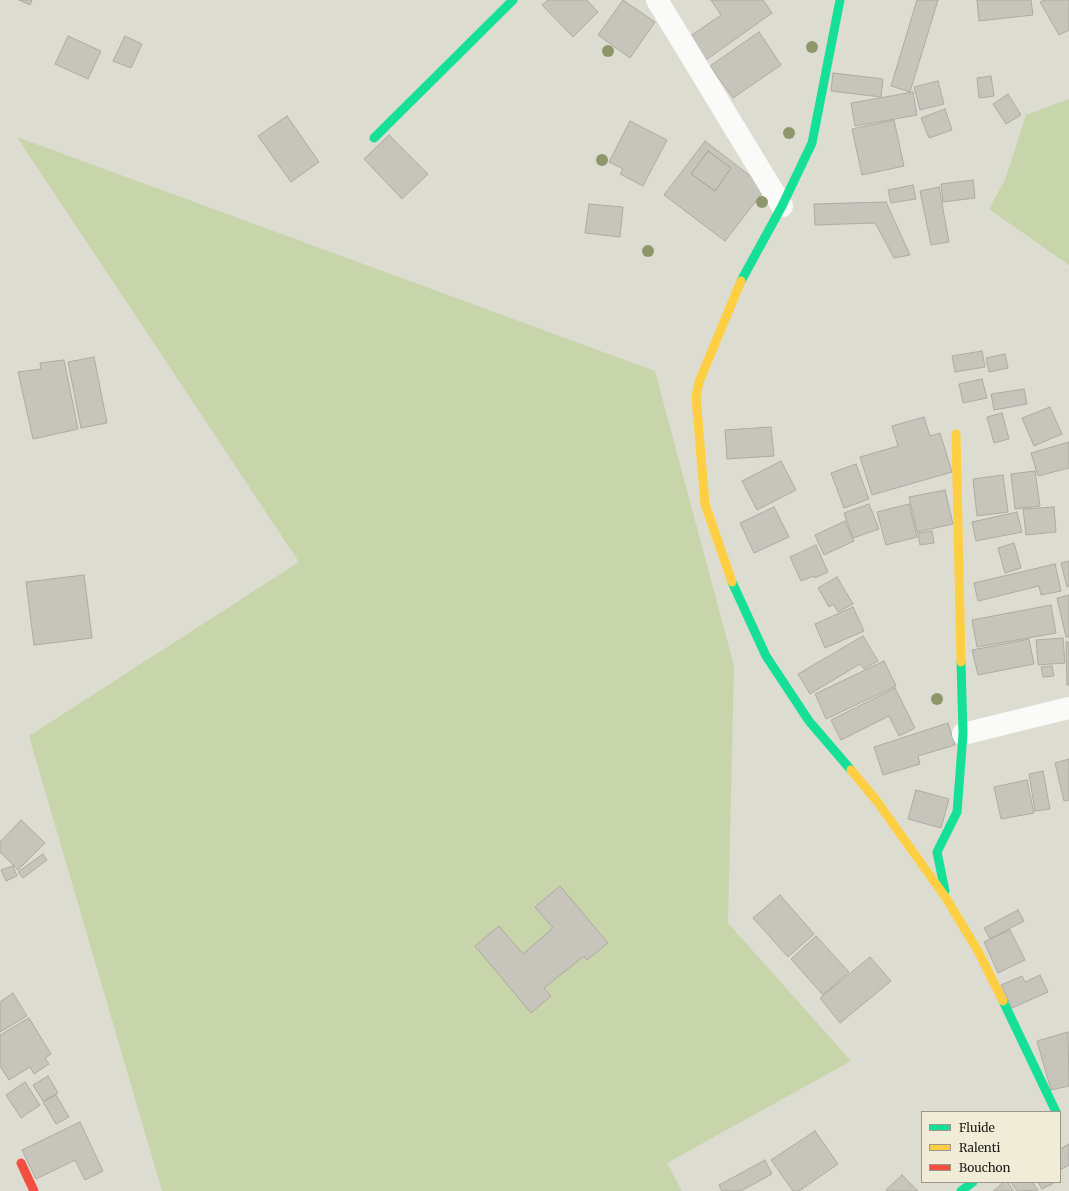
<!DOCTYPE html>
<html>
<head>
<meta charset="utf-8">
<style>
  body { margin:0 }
  #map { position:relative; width:1069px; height:1191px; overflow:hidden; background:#dddcd1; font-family:Merriweather,serif }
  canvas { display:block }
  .legend { position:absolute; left:921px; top:1111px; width:140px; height:72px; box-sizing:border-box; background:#f0ecd8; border:1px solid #9b9889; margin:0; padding:5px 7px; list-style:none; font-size:12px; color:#1c1a13 }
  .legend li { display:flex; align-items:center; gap:8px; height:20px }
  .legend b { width:20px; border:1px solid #9b9889 }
</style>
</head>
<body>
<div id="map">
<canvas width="1069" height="1191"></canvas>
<ul class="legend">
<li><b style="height:5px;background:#16e098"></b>Fluide</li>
<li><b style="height:5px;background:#ffcf43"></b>Ralenti</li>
<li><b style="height:5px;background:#f24e42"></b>Bouchon</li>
</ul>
</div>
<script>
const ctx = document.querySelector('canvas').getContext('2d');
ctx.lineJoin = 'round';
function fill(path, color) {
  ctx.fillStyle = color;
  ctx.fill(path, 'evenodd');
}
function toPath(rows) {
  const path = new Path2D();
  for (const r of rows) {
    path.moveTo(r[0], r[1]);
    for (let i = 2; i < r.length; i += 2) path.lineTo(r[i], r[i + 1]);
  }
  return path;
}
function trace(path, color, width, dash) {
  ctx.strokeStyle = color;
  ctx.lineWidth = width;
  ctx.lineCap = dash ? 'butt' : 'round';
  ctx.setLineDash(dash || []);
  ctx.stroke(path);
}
fill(toPath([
  [1069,99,1069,265,989,209,1005,180,1026,115],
  [17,137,655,371,734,666,728,923,851,1061,667,1163,682,1191,162,1191,29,736,299,562]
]), '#c8d4aa');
const building = toPath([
  [19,0,32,0,30,5,19,0],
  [548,0,587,0,598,12,573,37,542,5,548,0],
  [623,0,655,22,630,58,598,35,623,0],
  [711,0,763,0,772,13,706,60,689,37,721,15,711,0],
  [917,0,938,0,910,92,891,86,917,0],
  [977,0,1031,0,1033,15,979,21,977,0],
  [1045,0,1069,0,1069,30,1059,35,1040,2,1045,0],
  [759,32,781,65,733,98,710,66,759,32],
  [68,36,101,51,88,79,55,64,68,36],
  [125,36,142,44,131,68,113,61,125,36],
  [833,73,883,79,881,97,831,91,833,73],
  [991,76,994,96,979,98,977,78,991,76],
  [938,81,944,104,920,110,914,87,938,81],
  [913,92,917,115,855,126,851,103,913,92],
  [1008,94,1021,115,1006,124,993,104,1008,94],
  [945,109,952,130,929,138,921,118,945,109],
  [287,116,319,162,291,182,258,136,287,116],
  [894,120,904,166,862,175,852,129,894,120],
  [630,121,667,140,643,186,620,174,623,169,609,162,630,121],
  [389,135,428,174,402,199,364,159,389,135],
  [705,141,766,188,725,241,664,195,705,141],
  [708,151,731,168,715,191,691,174,708,151],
  [708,151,731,168,715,191,691,174,708,151],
  [973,180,975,198,943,202,941,184,973,180],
  [913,185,916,199,891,203,888,190,913,185],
  [939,187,949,242,931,245,920,191,939,187],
  [886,202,910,255,894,258,875,223,815,225,814,204,886,202],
  [589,204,623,207,620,237,585,233,589,204],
  [982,351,985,367,955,372,952,356,982,351],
  [1005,354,1008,368,989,372,986,358,1005,354],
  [94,357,107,423,81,428,68,362,94,357],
  [64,360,78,429,33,439,18,372,41,369,40,363,64,360],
  [982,379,987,398,963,403,959,384,982,379],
  [1024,389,1027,404,994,410,991,394,1024,389],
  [1050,407,1062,434,1034,446,1022,418,1050,407],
  [1002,413,1009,439,994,443,987,417,1002,413],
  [924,417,930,436,940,433,952,472,872,495,860,457,898,446,892,426,924,417],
  [771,427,774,456,727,459,725,430,771,427],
  [1069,442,1069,468,1038,476,1031,453,1069,442],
  [781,461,796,490,757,510,742,481,781,461],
  [856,464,869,499,844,508,831,473,856,464],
  [1035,471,1040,506,1015,509,1011,474,1035,471],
  [1003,475,1008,512,977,516,973,479,1003,475],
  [945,490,953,524,917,532,909,497,945,490],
  [869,504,879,529,853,538,844,513,869,504],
  [909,504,917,537,886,545,877,512,909,504],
  [774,507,789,537,754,553,740,523,774,507],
  [1054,507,1056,532,1026,535,1023,509,1054,507],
  [1017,512,1022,532,976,541,972,522,1017,512],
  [845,521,854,541,824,555,815,535,845,521],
  [932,531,934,543,920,545,918,533,932,531],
  [1014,543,1021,568,1005,573,998,548,1014,543],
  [816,545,828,572,815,578,814,576,801,581,790,557,816,545],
  [1069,561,1069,586,1067,587,1061,563,1069,561],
  [1055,564,1061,591,1041,595,1039,586,978,601,974,583,1055,564],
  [84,575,92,638,34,645,26,582,84,575],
  [837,577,853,604,838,612,833,604,829,607,818,588,837,577],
  [1069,595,1069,637,1066,637,1057,598,1069,595],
  [1051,605,1056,633,977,647,972,620,1051,605],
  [853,607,864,631,825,648,815,624,853,607],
  [863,636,878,661,864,669,860,664,810,694,798,674,863,636],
  [1063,638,1065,663,1038,665,1036,640,1063,638],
  [1029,639,1034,664,978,675,972,650,1029,639],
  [1066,642,1069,642,1069,685,1067,685,1066,642],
  [884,661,896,686,826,719,815,694,884,661],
  [1052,666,1054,676,1043,677,1041,667,1052,666],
  [895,688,915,728,899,736,889,716,841,740,831,720,895,688],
  [948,723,955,745,918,756,920,764,883,775,874,747,948,723],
  [1069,759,1069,800,1064,801,1055,763,1069,759],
  [1043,771,1050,809,1035,811,1029,774,1043,771],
  [1027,780,1034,813,1001,819,994,787,1027,780],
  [916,790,949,799,941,828,908,819,916,790],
  [21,820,45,843,18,870,0,852,0,842,21,820],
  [43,854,47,860,23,878,18,872,43,854],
  [13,866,17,876,6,881,1,870,13,866],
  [560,886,608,943,587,960,584,956,544,988,551,996,531,1013,475,946,499,926,523,954,553,928,535,907,560,886],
  [780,895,814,934,788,957,753,918,780,895],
  [1018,910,1024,921,990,939,984,928,1018,910],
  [1010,930,1025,960,998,973,984,942,1010,930],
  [816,936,849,972,823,995,791,959,816,936],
  [870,957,891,981,840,1023,820,998,870,957],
  [1040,975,1048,992,1012,1008,1001,985,1022,976,1025,982,1040,975],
  [13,993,27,1016,0,1032,0,1002,13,993],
  [29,1018,51,1054,45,1058,49,1064,34,1074,30,1067,9,1080,0,1066,0,1035,29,1018],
  [1068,1032,1069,1086,1051,1090,1037,1041,1068,1032],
  [48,1076,58,1093,43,1101,33,1085,48,1076],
  [25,1082,40,1105,21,1118,6,1095,25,1082],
  [56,1095,69,1117,56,1124,43,1102,56,1095],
  [80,1122,103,1171,85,1180,75,1160,36,1179,22,1150,80,1122],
  [815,1131,838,1164,799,1191,793,1191,771,1160,815,1131],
  [1069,1144,1069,1165,1060,1170,1060,1149,1069,1144],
  [765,1160,772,1174,741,1191,722,1191,719,1185,765,1160],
  [902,1175,918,1191,888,1191,886,1190,902,1175],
  [1004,1182,1007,1182,1014,1191,993,1191,1004,1182],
  [1011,1182,1032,1182,1038,1190,1017,1191,1011,1182],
  [1038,1182,1054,1182,1054,1183,1042,1189,1038,1182]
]);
fill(building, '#c7c4bc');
trace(building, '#adaaa2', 1);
trace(toPath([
  [657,0,782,206],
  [963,734,1069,708]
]), '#fafaf8', 22);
trace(toPath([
  [374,138,513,0],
  [741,281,782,206,812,143,840,0],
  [732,582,766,656,809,721,851,770],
  [945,891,937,852,957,812,963,734,961,662],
  [1003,1001,1056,1112],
  [961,1191,973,1182]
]), '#16e098', 9);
trace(toPath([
  [956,434,961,662],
  [732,582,705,504,696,397,699,382,741,281],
  [851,770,876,800,946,898,978,951,1003,1001]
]), '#ffcf43', 9);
trace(toPath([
  [21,1163,34,1191]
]), '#f24e42', 9);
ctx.fillStyle = '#8d976a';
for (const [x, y] of [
  [812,47],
  [608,51],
  [789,133],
  [602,160],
  [762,202],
  [648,251],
  [937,699]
]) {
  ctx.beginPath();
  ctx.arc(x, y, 6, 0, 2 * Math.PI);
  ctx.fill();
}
</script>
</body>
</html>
